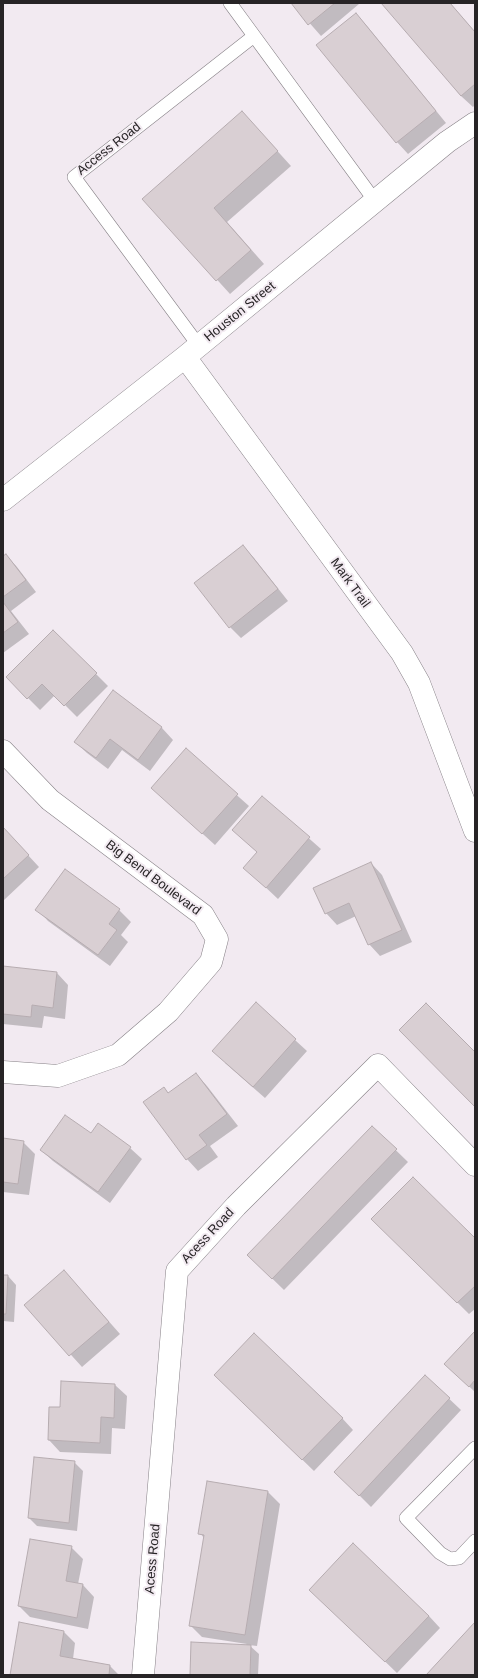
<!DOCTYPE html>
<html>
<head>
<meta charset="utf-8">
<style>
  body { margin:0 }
  #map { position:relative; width:478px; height:1678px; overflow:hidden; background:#f2eaf1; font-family:Arial,sans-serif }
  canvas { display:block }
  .frame { position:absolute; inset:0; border:4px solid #272426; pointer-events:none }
</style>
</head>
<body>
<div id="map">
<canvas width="478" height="1678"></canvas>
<div class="frame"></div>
</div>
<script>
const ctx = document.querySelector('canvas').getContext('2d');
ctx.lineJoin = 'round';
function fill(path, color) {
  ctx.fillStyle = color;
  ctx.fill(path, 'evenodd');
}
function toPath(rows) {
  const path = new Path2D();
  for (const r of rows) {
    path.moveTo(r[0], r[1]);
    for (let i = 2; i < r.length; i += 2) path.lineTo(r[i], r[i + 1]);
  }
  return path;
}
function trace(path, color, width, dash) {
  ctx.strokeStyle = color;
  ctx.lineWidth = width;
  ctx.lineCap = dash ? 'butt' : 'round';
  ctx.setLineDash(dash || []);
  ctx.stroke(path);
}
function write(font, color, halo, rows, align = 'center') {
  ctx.font = font + ' Arial,sans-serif';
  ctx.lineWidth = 4;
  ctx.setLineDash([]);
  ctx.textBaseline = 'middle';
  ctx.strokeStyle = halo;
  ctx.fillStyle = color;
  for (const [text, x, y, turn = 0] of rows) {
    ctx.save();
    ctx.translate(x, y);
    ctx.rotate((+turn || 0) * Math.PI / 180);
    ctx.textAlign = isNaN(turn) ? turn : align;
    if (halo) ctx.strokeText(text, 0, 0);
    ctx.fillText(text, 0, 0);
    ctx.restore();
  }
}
fill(toPath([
  [292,3,358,3,359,4,321,36],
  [382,3,450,3,475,32,475,105,473,107,461,96],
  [356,14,367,26,446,123,408,154,397,142],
  [242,112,291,166,227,222,264,264,230,294,144,199],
  [243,546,254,558,288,601,241,638,230,627],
  [6,555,17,567,36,592,11,611,29,634,3,653,3,557],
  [53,631,108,686,77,717,55,695,40,710,7,677],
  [113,692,162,728,173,740,150,771,122,750,108,769,87,753,75,742],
  [186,750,249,806,215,845,152,788],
  [262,797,321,849,278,899,245,868,258,853,234,830],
  [3,828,39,867,3,901],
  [371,863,382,875,412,942,380,956,369,944,356,916,337,925,326,913],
  [37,909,119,910,131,922,121,935,128,942,110,966,48,921],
  [3,967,57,973,68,985,65,1019,44,1016,42,1028,3,1024],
  [295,1040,307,1051,265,1098,225,1063],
  [196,1074,207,1086,238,1126,210,1146,218,1157,198,1171,187,1159,164,1088,169,1094],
  [372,1127,408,1162,284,1290,248,1255],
  [91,1135,130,1148,142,1159,110,1203,53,1161,41,1150],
  [3,1139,23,1142,35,1154,29,1195,3,1192],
  [373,1219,475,1240,475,1309,469,1314],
  [3,1276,8,1276,16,1285,14,1322,3,1321],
  [75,1283,120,1334,82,1367,26,1305],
  [475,1332,475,1392,457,1375],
  [425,1376,461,1410,371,1507,347,1483],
  [62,1382,115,1385,127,1396,125,1429,112,1428,111,1454,60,1452,49,1440,61,1409],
  [227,1387,342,1418,353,1430,314,1471],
  [35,1458,74,1462,83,1471,77,1531,37,1526,29,1518],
  [208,1482,268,1492,280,1504,257,1646,249,1645,259,1654,258,1675,191,1675,247,1644,202,1637,190,1625,204,1538,200,1533],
  [71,1547,83,1559,78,1584,83,1585,94,1597,88,1629,30,1617,19,1606],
  [322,1601,429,1616,440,1628,397,1673],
  [64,1632,75,1643,73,1659,110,1666,119,1675,11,1675]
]), '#0003');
const building = toPath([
  [291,3,335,3,308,25,291,3],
  [381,3,450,3,475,32,475,84,461,96,381,3],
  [356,13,436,111,396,143,316,45,356,13],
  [242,111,278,151,214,208,251,250,216,281,142,199,242,111],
  [243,545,278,589,229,628,194,583,243,545],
  [6,554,26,580,3,597,3,556,6,554],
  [3,602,18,622,3,633,3,602],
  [53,630,97,673,64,706,42,684,27,699,6,677,53,630],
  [113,690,162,727,138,760,110,739,96,758,74,742,113,690],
  [186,748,238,794,202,834,151,788,186,748],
  [262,796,310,837,266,888,243,868,257,852,232,830,262,796],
  [3,827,29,855,3,879,3,827],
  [371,862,402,930,368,945,349,903,325,914,313,888,371,862],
  [65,869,120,909,109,924,117,930,98,955,35,910,65,869],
  [3,966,57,972,53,1008,32,1005,31,1017,3,1014,3,966],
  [256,1002,296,1039,253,1087,212,1051,256,1002],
  [426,1003,475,1052,475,1107,399,1030,426,1003],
  [196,1073,227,1114,199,1135,207,1145,186,1160,143,1102,164,1087,168,1093,196,1073],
  [65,1115,91,1133,98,1123,131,1147,98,1192,40,1150,65,1115],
  [372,1126,397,1149,272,1279,247,1255,372,1126],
  [3,1138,24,1141,18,1184,3,1182,3,1138],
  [413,1177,475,1238,475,1286,457,1303,371,1219,413,1177],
  [64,1270,109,1322,69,1356,24,1305,64,1270],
  [3,1275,8,1275,6,1314,3,1314,3,1275],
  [475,1331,475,1380,469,1387,444,1364,475,1331],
  [254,1333,343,1418,302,1460,214,1375,254,1333],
  [425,1375,450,1398,359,1496,334,1472,425,1375],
  [61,1381,115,1384,114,1418,101,1417,100,1443,48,1440,49,1407,60,1407,61,1381],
  [34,1457,75,1461,69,1523,28,1518,34,1457],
  [207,1481,268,1491,245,1635,189,1626,204,1535,198,1534,207,1481],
  [30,1539,72,1546,66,1581,83,1584,77,1618,18,1606,30,1539],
  [353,1543,429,1616,385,1662,309,1590,353,1543],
  [19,1622,64,1631,60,1656,110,1665,109,1675,10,1675,19,1622],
  [475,1622,475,1675,426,1675,475,1622],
  [191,1642,251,1645,250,1675,190,1675,191,1642]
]);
fill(building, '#d9cfd3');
trace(building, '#b6acb0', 1);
const lane = toPath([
  [230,3,375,201],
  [199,346,74,177,254,36],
  [475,1448,406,1518,440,1553,450,1559,459,1558,475,1541]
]);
const street = toPath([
  [185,357,402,653,419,683,475,831],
  [3,500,185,357,447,142,475,123],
  [3,751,50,800,203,915,217,939,211,962,168,1012,118,1055,58,1076,3,1072],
  [143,1675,177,1271,236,1206,378,1065,475,1165]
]);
trace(lane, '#868086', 14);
trace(street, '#868086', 23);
trace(lane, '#fff', 13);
trace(street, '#fff', 22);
write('13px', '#272426', '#f2eaf1', [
  ["Access Road",109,149,-38],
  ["Houston Street",240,312,-39],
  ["Mark Trail",350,583,54],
  ["Big Bend Boulevard",153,878,37],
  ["Acess Road",208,1236,-47],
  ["Acess Road",153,1559,-85]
]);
</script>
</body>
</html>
